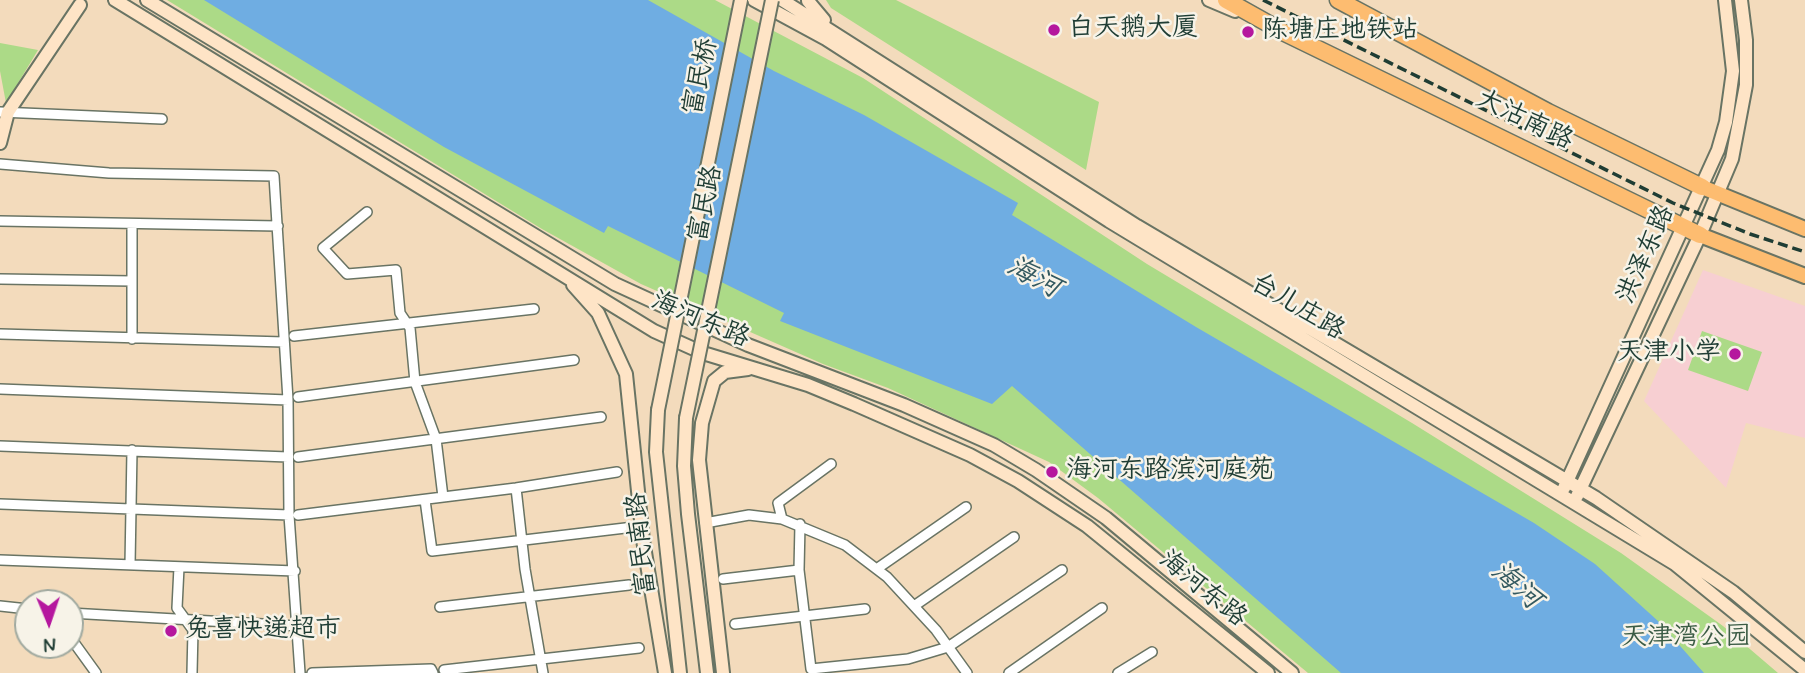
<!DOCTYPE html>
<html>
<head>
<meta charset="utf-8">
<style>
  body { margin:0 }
  #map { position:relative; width:1805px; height:673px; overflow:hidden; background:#f3dbbc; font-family:Mynerve,sans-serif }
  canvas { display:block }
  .north { position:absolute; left:14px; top:589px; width:70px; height:70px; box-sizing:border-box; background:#f7f3e8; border:2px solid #a1aaa0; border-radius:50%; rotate:178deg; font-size:19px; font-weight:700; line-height:28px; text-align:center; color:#1f3d34 }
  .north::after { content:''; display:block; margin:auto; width:24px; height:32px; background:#b5179e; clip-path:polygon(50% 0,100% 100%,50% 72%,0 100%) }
</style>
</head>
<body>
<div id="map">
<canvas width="1805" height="673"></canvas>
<div class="north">N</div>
</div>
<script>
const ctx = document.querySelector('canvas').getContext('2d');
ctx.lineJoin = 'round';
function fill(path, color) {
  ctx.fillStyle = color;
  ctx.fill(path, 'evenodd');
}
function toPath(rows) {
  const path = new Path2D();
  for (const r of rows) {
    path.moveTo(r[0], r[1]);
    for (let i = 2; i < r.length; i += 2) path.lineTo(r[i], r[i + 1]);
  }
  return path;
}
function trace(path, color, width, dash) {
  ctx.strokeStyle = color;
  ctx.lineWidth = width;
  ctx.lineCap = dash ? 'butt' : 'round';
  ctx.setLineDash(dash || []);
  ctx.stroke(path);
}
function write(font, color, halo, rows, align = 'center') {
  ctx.font = font + ' Mynerve,"LXGW WenKai TC",sans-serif';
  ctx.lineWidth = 5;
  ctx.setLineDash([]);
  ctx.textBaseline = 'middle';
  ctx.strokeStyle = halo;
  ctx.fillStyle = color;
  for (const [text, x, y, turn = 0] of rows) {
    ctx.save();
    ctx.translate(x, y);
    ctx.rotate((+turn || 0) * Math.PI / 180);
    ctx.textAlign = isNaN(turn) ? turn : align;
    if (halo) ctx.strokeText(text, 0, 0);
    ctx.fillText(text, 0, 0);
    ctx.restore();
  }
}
fill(toPath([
  [1703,270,1805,306,1805,438,1746,423,1726,488,1644,401]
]), '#f7cfd2');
fill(toPath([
  [167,0,715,0,863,78,1147,264,1412,423,1621,553,1723,626,1778,673,1308,673,1098,498,1049,462,888,388,823,364,641,284,542,229],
  [826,0,896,0,1099,102,1086,170,831,8],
  [0,43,38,50,6,103,0,71],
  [1702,331,1762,352,1748,391,1688,370]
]), '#acda87');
fill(toPath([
  [204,0,648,0,774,71,864,115,1018,203,1012,215,1196,327,1534,523,1595,564,1658,621,1704,673,1341,673,1012,386,992,404,780,321,784,313,608,226,604,233,444,147]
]), '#6fade2');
const street = toPath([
  [0,112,162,119],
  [0,164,109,173,274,176,288,400,289,515,300,673],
  [367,212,323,248,347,274,396,270,400,313,410,328,415,382,436,439,443,497],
  [0,221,278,226],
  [0,279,132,281],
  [0,334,284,342],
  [294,336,534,309],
  [132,339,132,224],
  [0,389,288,400],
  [298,397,574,360],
  [0,446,288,457],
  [298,457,601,417],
  [516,488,525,569,543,673],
  [425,500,432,551,642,526],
  [0,504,289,515],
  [298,515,516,488,617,472],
  [782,519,778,503,831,464],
  [705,523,749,515,782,519,845,545,887,577,936,630,967,673],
  [800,524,799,570,811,669,908,659,948,647,1062,570],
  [0,560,295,571],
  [130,565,132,450],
  [179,567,177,608,193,630,192,673],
  [878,568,966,507],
  [723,579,799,570],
  [0,606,28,609],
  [914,606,1014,537],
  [440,607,629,585],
  [70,613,298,626],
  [735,624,865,609],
  [70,637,96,673],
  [444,670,639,648],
  [312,673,431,669,433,673],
  [1009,673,1102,608],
  [1118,673,1152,652]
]);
const secondary = toPath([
  [115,0,654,331,703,353,808,385,854,404,970,455,1018,481,1087,526,1268,673],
  [147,0,615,284,748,345,904,405,994,445,1036,470,1106,518,1292,673],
  [754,0,826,39,1109,221,1675,564,1805,670],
  [782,0,1137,226,1596,498,1733,592,1805,652],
  [1209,0,1235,11],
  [808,1,824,20],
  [0,143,8,112,80,5],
  [573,285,598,313,626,374,643,540,665,673],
  [658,410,656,452,680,673],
  [686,418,684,466,688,514,707,673],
  [1564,488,1718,150,1726,122,1733,71,1725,0],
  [1577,496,1700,235,1732,159,1746,85,1746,40,1741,0],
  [723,673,699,460,702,423,714,381,725,372,748,369]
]);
const primary = toPath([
  [1702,187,1805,229],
  [1700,235,1805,276]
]);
const highway = toPath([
  [1226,0,1285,33,1700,235],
  [1338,0,1548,112,1702,187]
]);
trace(street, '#697464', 12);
trace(secondary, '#697464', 16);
trace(primary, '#697464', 18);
trace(highway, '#697464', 19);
trace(street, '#fff', 9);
trace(secondary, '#fee4c6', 12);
trace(primary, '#fdbc70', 14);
trace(highway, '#fdbc70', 16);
trace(toPath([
  [1263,0,1673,203,1750,234,1805,252]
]), '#1f3d34', 3.5, [10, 5]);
const secondaryBridge = toPath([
  [658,410,741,0],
  [686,418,772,0]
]);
trace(secondaryBridge, '#697464', 16, []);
trace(secondaryBridge, '#fee4c6', 12);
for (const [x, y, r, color] of [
  [1054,30,7,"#b5179e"],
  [1248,32,7,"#b5179e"],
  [1735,354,7,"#b5179e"],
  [1052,472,7,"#b5179e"],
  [171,631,7,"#b5179e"]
]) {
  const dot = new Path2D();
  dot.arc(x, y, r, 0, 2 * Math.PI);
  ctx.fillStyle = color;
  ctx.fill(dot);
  trace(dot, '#f7f3e8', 2.5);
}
write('26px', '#1f3d34', '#f7f3e8', [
  ["白天鹅大厦",1068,30],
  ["陈塘庄地铁站",1262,32],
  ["天津小学",1721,354,"right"],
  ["海河东路滨河庭苑",1066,472],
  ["兔喜快递超市",185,631]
], 'left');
write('26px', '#1f3d34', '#f7f3e8', [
  ["富民桥",702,77,-78],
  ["大沽南路",1524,121,26],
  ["富民路",707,204,-78],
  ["洪泽东路",1647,255,-66],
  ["台儿庄路",1297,308,31],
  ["海河东路",700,321,23],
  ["富民南路",643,544,-96],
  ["海河东路",1202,590,39]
]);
write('26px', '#3b5c45', '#f7f3e8', [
  ["天津湾公园",1686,639]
]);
write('italic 28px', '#335960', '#f7f3e8', [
  ["海河",1033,279,28],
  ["海河",1515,587,41]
]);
</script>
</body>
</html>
